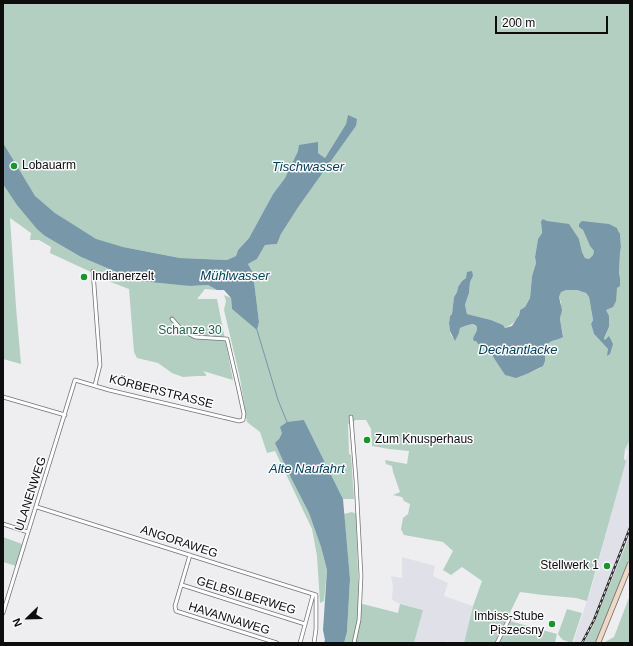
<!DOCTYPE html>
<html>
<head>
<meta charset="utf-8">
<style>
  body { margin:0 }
  #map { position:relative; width:633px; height:646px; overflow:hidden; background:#eeeef0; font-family:Helvetica,sans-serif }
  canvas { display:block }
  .frame { position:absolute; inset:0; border:4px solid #0d0d0d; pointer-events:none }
  .north { position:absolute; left:8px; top:598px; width:40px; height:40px; -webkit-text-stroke:3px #fbfbfd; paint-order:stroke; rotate:247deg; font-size:11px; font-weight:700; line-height:16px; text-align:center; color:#0d0d0d }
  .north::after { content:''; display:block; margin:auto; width:14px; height:18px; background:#0d0d0d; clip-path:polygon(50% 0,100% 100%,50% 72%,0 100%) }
  .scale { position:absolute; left:495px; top:16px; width:113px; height:18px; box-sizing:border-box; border:2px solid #0d0d0d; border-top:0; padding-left:5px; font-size:12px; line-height:14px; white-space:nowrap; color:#0d0d0d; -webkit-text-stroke:3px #fbfbfd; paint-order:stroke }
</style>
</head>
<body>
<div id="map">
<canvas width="633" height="646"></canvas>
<div class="frame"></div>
<div class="north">N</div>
<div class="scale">200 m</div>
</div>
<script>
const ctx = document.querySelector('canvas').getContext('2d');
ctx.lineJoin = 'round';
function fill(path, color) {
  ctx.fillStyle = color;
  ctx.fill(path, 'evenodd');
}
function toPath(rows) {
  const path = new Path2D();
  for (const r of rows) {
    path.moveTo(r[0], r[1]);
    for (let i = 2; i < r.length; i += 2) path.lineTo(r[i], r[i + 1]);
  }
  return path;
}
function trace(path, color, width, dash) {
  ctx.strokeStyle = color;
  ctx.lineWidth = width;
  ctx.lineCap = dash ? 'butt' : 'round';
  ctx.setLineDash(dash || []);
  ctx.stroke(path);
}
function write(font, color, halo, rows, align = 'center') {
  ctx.font = font + ' Helvetica,sans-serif';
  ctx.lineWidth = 3;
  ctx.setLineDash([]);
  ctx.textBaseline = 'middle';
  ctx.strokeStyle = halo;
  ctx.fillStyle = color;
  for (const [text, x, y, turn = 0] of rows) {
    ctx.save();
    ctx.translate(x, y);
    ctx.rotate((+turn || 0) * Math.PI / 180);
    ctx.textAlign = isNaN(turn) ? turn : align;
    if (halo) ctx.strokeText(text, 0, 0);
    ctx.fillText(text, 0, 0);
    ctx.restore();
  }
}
fill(toPath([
  [630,440,630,535,593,626,584,643,573,643,591,589,628,452,625,448],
  [402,557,435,566,433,576,448,583,444,596,473,606,464,643,454,643,447,641,446,643,414,643,423,610,400,604,392,600,393,586,391,576,402,578]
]), '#e0e0e9');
fill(toPath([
  [3,3,630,3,630,440,625,449,624,459,626,461,587,601,576,598,543,595,520,592,495,643,464,643,473,606,482,581,462,567,451,575,443,570,453,551,443,542,404,535,401,529,403,518,408,514,410,504,404,501,402,497,393,495,400,492,393,472,392,466,386,464,385,460,407,464,409,451,389,449,372,446,371,429,366,420,356,420,348,424,349,454,351,455,354,499,343,499,304,420,282,433,279,439,276,443,291,478,309,513,321,547,327,570,324,601,320,603,317,556,312,529,275,451,267,453,260,432,247,422,240,378,224,310,226,301,224,295,231,298,232,309,257,329,259,322,253,273,248,264,257,259,265,245,277,244,281,234,299,206,356,126,348,116,346,124,325,158,318,153,298,151,285,178,273,194,249,238,238,250,236,256,227,260,180,258,123,247,96,240,55,213,43,203,45,236,81,257,114,271,190,286,208,285,217,290,205,289,197,299,217,299,233,380,203,371,206,374,206,376,197,376,183,377,172,373,158,363,137,358,134,352,129,289,95,276,91,272,50,253,51,247,39,240,30,240,31,233,10,218,16,307,21,364,3,359],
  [543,219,579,239,582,252,585,258,589,259,593,255,594,251,590,246,583,230,579,227,620,234,621,247,620,253,619,273,620,278,617,288,606,310,609,327,604,338,605,340,609,337,608,356,608,349,594,334,591,324,593,320,589,297,586,293,577,290,566,290,561,291,559,297,561,302,561,316,560,319,563,336,559,339,552,341,547,344,545,348,545,361,540,368,529,373,505,375,499,366,488,349,478,344,476,341,474,336,477,330,477,327,472,324,465,326,460,328,459,333,455,340,451,335,450,331,449,323,450,316,452,314,454,297,457,292,458,287,462,281,466,278,473,276,470,282,469,293,465,305,467,314,491,320,503,325,505,328,512,324,517,319,520,310,525,307,530,298,532,276,536,263,535,257,538,239,542,233,541,225],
  [352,512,356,514,359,603,398,613,400,604,423,610,414,643,344,643,347,632,350,579,344,514],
  [630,535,630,557,596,643,584,643,593,626],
  [3,537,22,544,16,566,3,562],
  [630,595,630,643,603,643,614,637],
  [567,609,582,613,572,643,563,640,561,638,558,634],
  [510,621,557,634,555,642,556,643,499,643]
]), '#b3cfc1');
fill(toPath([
  [348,115,357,119,356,126,299,206,281,234,277,244,265,245,257,259,248,264,253,273,259,322,257,330,232,309,231,298,224,290,217,290,208,285,190,286,141,281,114,271,81,257,45,236,37,229,17,205,3,184,3,143,35,196,55,213,96,239,123,247,180,258,227,260,236,256,238,250,249,238,273,194,285,178,298,151,299,145,318,142,318,153,325,158,346,124],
  [543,219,547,221,569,224,579,239,582,252,585,258,589,259,593,255,594,251,590,246,583,230,579,227,579,224,582,221,609,224,617,228,618,231,620,234,621,247,620,253,619,273,620,278,620,286,617,288,616,301,613,307,606,310,609,316,609,327,604,338,605,340,609,336,613,344,610,354,607,356,608,349,594,334,591,324,593,320,589,297,586,293,577,290,566,290,561,292,559,297,562,310,560,319,563,337,559,339,552,341,547,344,545,348,545,361,543,366,529,373,516,378,509,376,505,375,499,366,488,349,483,347,478,344,476,341,474,341,473,339,474,336,477,330,477,327,475,325,472,324,465,326,460,328,459,333,455,341,450,331,449,323,450,316,452,314,454,297,457,292,458,287,462,281,466,278,467,272,472,271,473,276,470,282,469,293,465,305,467,314,491,320,503,325,505,328,512,326,519,315,520,310,525,307,530,298,532,276,536,263,535,257,538,239,542,233,541,222,542,220],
  [304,420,343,499,350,579,347,632,344,643,324,643,325,640,323,630,327,570,321,547,309,513,291,478,275,443,279,439,282,433,280,427,287,422]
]), '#7897a9');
trace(toPath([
  [257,330,278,400,287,422]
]), '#7897a9', 1);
const street = toPath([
  [93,271,100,365,95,385],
  [3,397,65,415],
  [351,417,356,480,361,576,359,620,354,643],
  [37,507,316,595,316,629,314,643],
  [3,524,28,532],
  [190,555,175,606,176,611,277,643],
  [182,585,305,624],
  [3,613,75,380,109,390,239,421,243,420,244,414,238,386,227,339,195,337,182,330,172,319],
  [300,643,313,595],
  [497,643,509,619]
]);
const secondary = toPath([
  [598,643,630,564]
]);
trace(street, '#727274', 4.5);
trace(secondary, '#727274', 6);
trace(street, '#fff', 3);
trace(secondary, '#efd9c4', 4.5);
const rail = toPath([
  [582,643,594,620,630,528]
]);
trace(rail, '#2e2e2e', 2.5);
trace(rail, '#fbfbfd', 1, [3]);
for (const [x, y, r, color] of [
  [14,166,4,"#17972a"],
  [84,277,4,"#17972a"],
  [367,440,4,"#17972a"],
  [607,566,4,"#17972a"],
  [552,624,4,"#17972a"]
]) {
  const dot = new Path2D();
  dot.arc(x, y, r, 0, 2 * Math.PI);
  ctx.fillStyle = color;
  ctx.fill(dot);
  trace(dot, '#fbfbfd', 1.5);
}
write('12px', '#0d0d0d', '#fbfbfd', [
  ["Lobauarm",22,166],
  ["Indianerzelt",92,277],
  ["Zum Knusperhaus",375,440],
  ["Stellwerk 1",599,566,"right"],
  ["Imbiss-Stube",544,617,"right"],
  ["Piszecsny",544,631,"right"]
], 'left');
write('12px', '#276148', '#fbfbfd', [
  ["Schanze 30",190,331]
]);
write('12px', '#0d0d0d', '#fbfbfd', [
  ["KÖRBERSTRASSE",161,392,14],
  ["ULANENWEG",31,494,-72],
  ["ANGORAWEG",179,542,18],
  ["GELBSILBERWEG",246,596,17],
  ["HAVANNAWEG",229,619,17]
]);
write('italic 13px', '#01415d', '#fbfbfd', [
  ["Tischwasser",308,167],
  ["Mühlwasser",235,276],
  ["Dechantlacke",518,350],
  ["Alte Naufahrt",307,469]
]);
</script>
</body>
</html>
